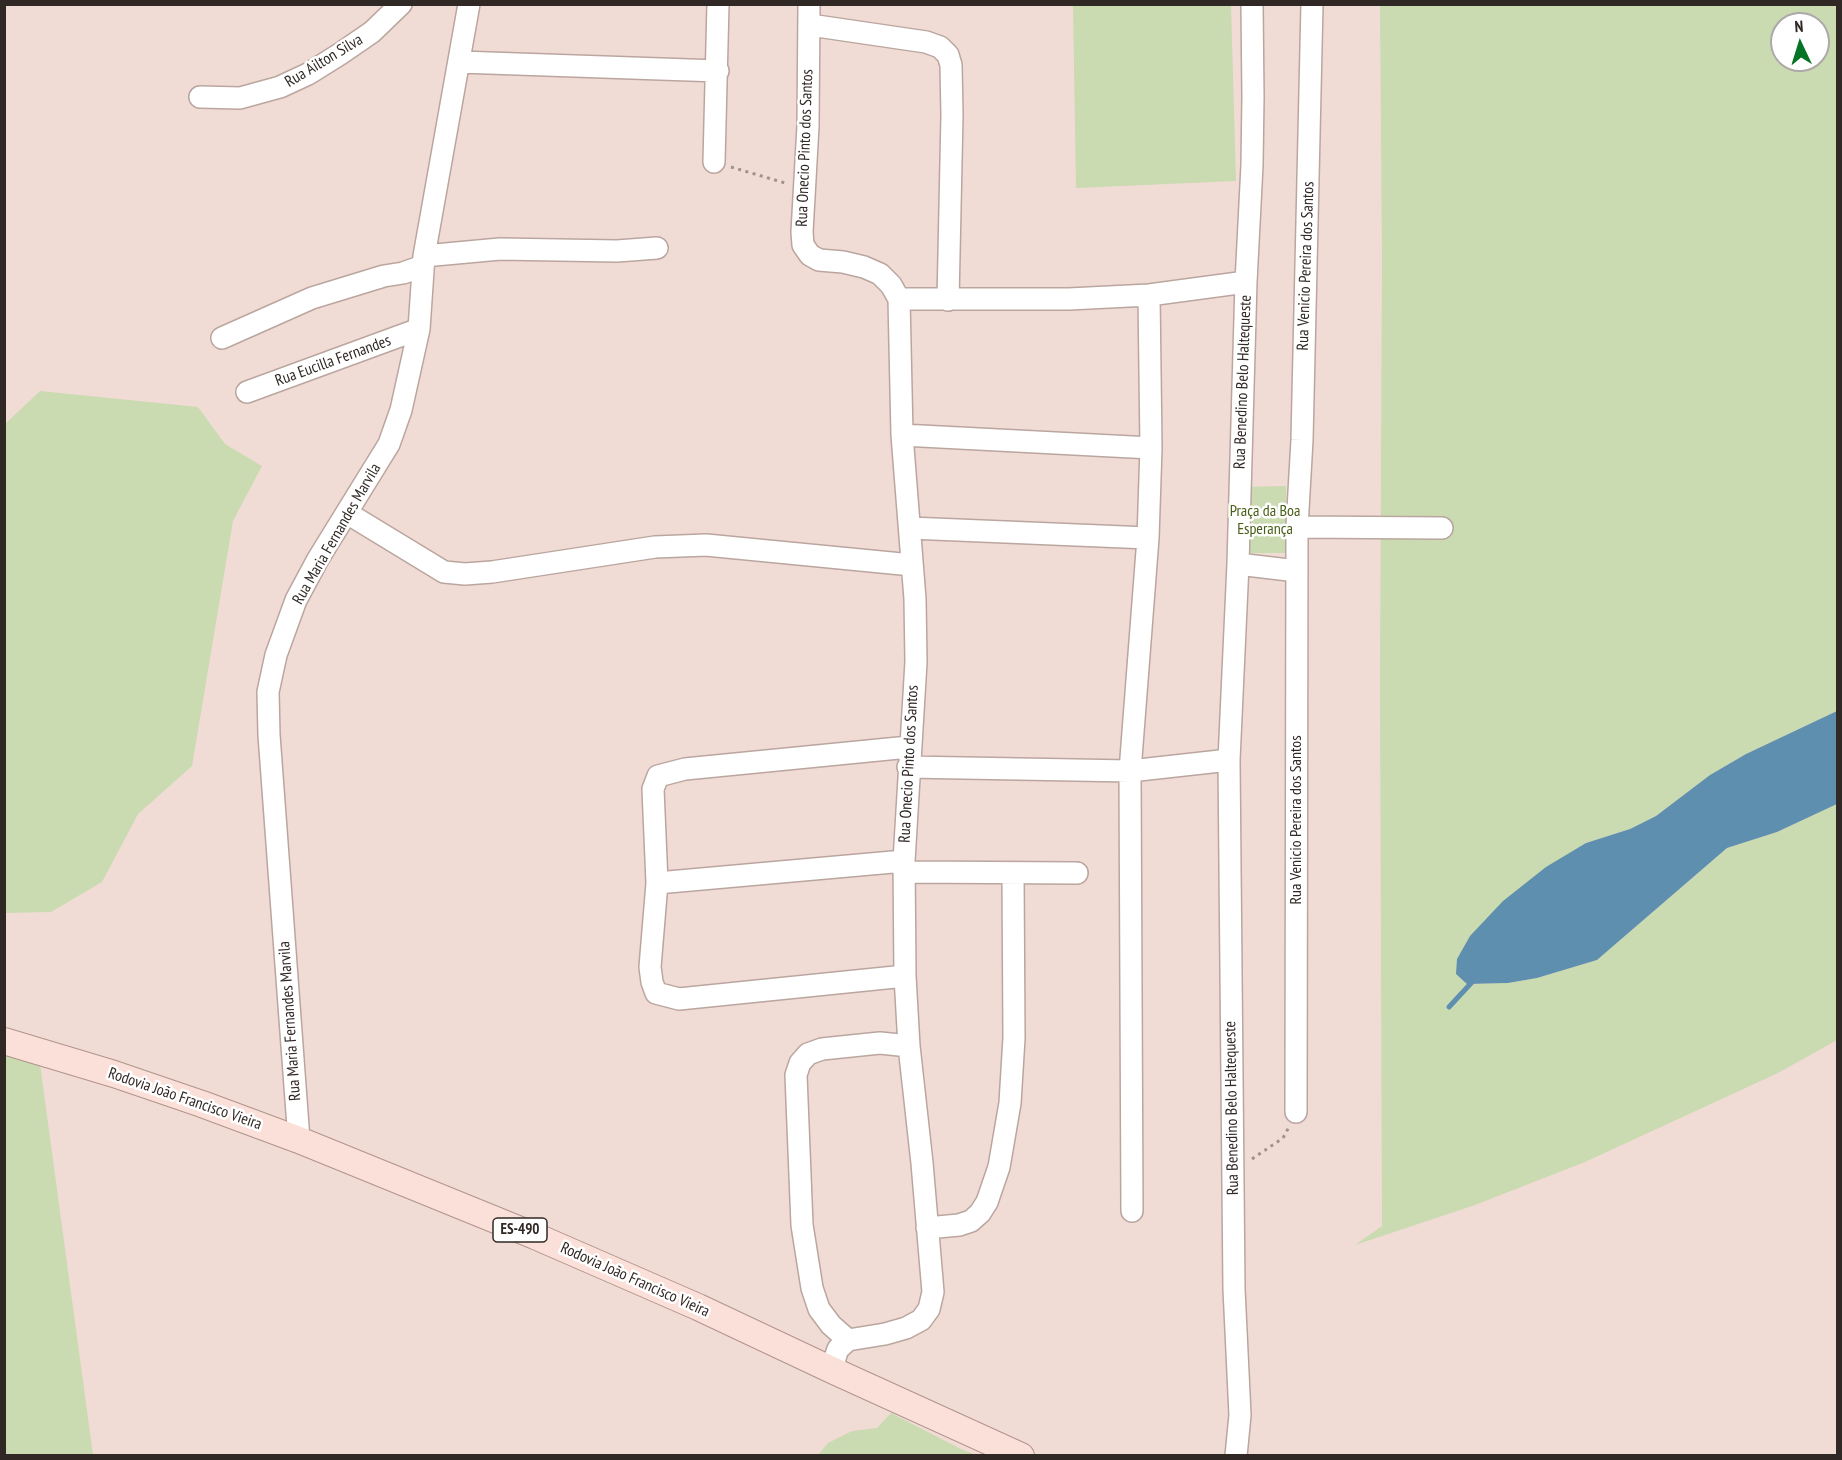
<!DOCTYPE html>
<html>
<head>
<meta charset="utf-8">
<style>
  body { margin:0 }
  #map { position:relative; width:1842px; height:1460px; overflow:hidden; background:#f1dcd5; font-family:"PT Sans Narrow",sans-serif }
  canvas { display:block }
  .frame { position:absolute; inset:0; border:6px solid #302825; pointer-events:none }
  .north { position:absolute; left:1770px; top:12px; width:60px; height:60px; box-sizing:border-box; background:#fff; border:2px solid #aca9a8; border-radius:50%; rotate:356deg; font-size:16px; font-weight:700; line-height:24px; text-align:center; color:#302825 }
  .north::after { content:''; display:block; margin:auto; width:21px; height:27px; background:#057427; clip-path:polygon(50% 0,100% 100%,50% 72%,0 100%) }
</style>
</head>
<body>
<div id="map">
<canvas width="1842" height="1460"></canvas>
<div class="frame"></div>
<div class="north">N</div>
</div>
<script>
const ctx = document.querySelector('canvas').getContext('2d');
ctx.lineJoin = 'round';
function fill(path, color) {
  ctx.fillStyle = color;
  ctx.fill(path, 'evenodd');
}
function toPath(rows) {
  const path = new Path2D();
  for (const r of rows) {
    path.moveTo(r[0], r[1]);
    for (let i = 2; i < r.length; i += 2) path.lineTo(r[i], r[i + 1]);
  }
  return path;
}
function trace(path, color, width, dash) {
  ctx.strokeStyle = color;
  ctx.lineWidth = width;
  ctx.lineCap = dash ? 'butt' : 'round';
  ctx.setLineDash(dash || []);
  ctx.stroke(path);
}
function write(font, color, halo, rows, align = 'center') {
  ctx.font = font + ' "PT Sans Narrow",sans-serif';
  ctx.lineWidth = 5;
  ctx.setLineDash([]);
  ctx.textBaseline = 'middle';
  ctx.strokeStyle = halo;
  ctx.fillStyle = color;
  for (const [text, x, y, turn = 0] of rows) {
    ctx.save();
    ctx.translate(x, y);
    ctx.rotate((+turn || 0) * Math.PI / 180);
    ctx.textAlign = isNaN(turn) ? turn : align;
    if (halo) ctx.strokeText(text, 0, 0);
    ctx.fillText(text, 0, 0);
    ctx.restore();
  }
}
fill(toPath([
  [1073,5,1231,5,1236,181,1076,188],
  [1380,5,1837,5,1837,711,1746,754,1710,775,1656,816,1630,829,1586,843,1467,984,1508,983,1537,978,1597,960,1727,848,1777,832,1837,804,1837,1040,1778,1073,1585,1162,1475,1205,1355,1245,1382,1226,1380,682,1382,259],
  [1782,24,1818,24,1818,60,1782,60],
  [40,391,198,407,225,444,262,466,233,521,192,766,138,814,102,882,51,912,5,913,5,424],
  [1286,486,1286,553,1243,553,1244,487],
  [4,1053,40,1064,93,1455,5,1455],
  [891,1413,961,1449,976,1455,818,1455,828,1443,852,1431,877,1428]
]), '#cadab1');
fill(toPath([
  [1837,711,1837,804,1777,832,1727,848,1597,960,1537,978,1508,983,1467,984,1456,974,1457,959,1470,936,1503,901,1546,867,1586,843,1630,829,1656,816,1710,775,1746,754]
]), '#5f8fae');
trace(toPath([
  [1449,1007,1474,980]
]), '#5f8fae', 5);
const minor = toPath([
  [809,4,808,126,802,232,803,245,810,255,819,260,843,262,864,267,880,274,891,285,899,299,902,435,915,599,916,662,904,861,905,976,909,1046,922,1163,933,1292,929,1309,921,1320,906,1328,885,1334,848,1340,838,1349,835,1358,834,1371],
  [810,25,926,42,940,47,948,55,951,65,952,115,948,300],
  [460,62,718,71],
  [200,97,240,98,280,87,308,74,340,54,372,32,401,4],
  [714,162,718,4],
  [424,256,500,249,617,251,657,248],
  [899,299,1069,299,1149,295,1246,282],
  [222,338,312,298,384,276,403,273,423,266],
  [247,392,419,329],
  [902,435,1151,448],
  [347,513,444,572,465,574,492,572,655,547,706,545,912,565],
  [1297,527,1442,528],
  [910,528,1148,538],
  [1238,564,1297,571],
  [908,767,1130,771,1229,760],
  [904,872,1077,873],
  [657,883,904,861],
  [905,976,679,999,656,993,652,982,650,967,657,883,653,789,658,776,685,769,909,747],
  [1296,1112,1297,527,1302,440,1312,4],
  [299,1140,269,735,268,692,276,655,296,600,318,559,389,444,401,410,419,329,424,256,469,4],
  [1132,1211,1130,771,1148,538,1151,448,1149,295],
  [927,1228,959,1225,971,1221,980,1213,987,1202,999,1167,1010,1103,1014,1038,1013,874],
  [848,1340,831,1325,819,1309,812,1288,802,1225,796,1075,800,1063,808,1054,822,1049,880,1043,909,1046],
  [1236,1456,1240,1415,1234,1289,1229,760,1238,564,1246,282,1252,165,1253,97,1252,4]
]);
const major = toPath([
  [4,1041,114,1074,202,1104,299,1140,535,1236,698,1307,834,1371,1021,1456]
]);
trace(minor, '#baa69f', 24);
trace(major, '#b19389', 28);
trace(toPath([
  [731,167,785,183],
  [1252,1159,1283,1138,1289,1127]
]), '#a1918c', 3, [3, 4.5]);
trace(minor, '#fff', 21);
trace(major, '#fae0d9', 26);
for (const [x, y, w] of [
  [520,1230,54]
]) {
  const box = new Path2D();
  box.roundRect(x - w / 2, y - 12, w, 24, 4.5);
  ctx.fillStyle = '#fff';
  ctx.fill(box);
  trace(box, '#302825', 1.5);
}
write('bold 15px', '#302825', null, [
  ["ES-490",520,1230]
]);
write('16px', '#302825', '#fff', [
  ["Rua Ailton Silva",324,61,-31],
  ["Rua Onecio Pinto dos Santos",805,148,-88],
  ["Rua Venicio Pereira dos Santos",1306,266,-88],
  ["Rua Eucilla Fernandes",333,361,-20],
  ["Rua Benedino Belo Haltequeste",1243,382,-88],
  ["Rua Maria Fernandes Marvila",337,534,-60],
  ["Rua Onecio Pinto dos Santos",909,764,-87],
  ["Rua Venicio Pereira dos Santos",1296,820,-90],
  ["Rua Maria Fernandes Marvila",290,1021,-94],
  ["Rodovia João Francisco Vieira",185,1099,19],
  ["Rua Benedino Belo Haltequeste",1232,1108,-91],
  ["Rodovia João Francisco Vieira",635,1280,24]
]);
write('16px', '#485e16', '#fff', [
  ["Praça da Boa",1265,511],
  ["Esperança",1265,529]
]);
</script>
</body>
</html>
